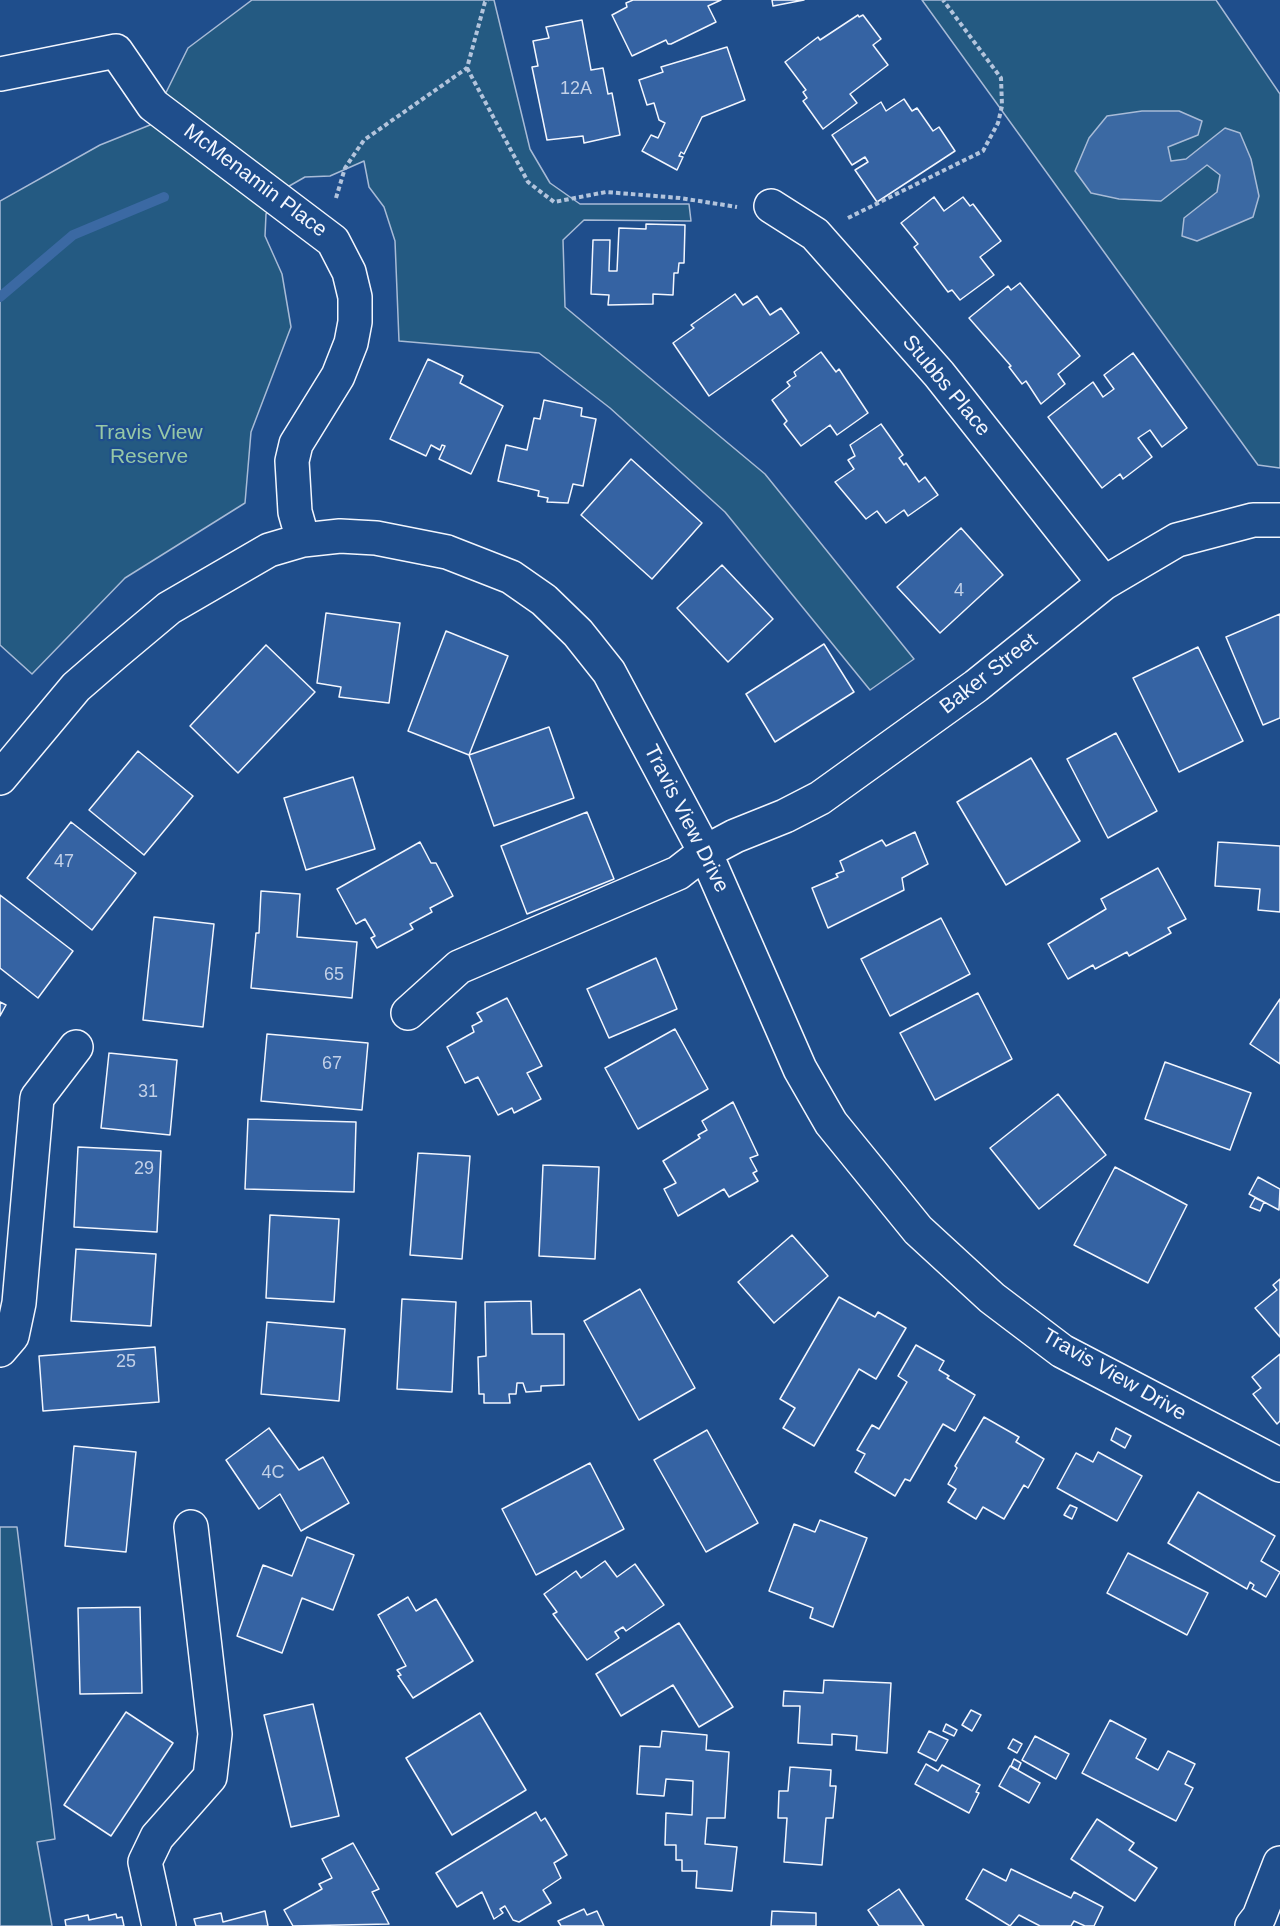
<!DOCTYPE html>
<html>
<head>
<meta charset="utf-8">
<style>
  body { margin:0 }
  canvas { display:block; background:#1f4e8c }
</style>
</head>
<body>
<canvas width="1280" height="1926"></canvas>
<script>
const ctx = document.querySelector('canvas').getContext('2d');
ctx.lineJoin = 'round';
function fill(path, color) {
  ctx.fillStyle = color;
  ctx.fill(path, 'evenodd');
}
function toPath(rows) {
  const path = new Path2D();
  for (const r of rows) {
    path.moveTo(r[0], r[1]);
    for (let i = 2; i < r.length; i += 2) path.lineTo(r[i], r[i + 1]);
  }
  return path;
}
function trace(path, color, width, dash) {
  ctx.strokeStyle = color;
  ctx.lineWidth = width;
  ctx.lineCap = dash ? 'butt' : 'round';
  ctx.setLineDash(dash || []);
  ctx.stroke(path);
}
function write(font, color, halo, rows, align = 'center') {
  ctx.font = font + ' Helvetica,sans-serif';
  ctx.lineWidth = 4.5;
  ctx.setLineDash([]);
  ctx.textBaseline = 'middle';
  ctx.strokeStyle = halo;
  ctx.fillStyle = color;
  for (const [text, x, y, turn = 0] of rows) {
    ctx.save();
    ctx.translate(x, y);
    ctx.rotate((+turn || 0) * Math.PI / 180);
    ctx.textAlign = isNaN(turn) ? turn : align;
    if (halo) ctx.strokeText(text, 0, 0);
    ctx.fillText(text, 0, 0);
    ctx.restore();
  }
}
const green = toPath([
  [252,0,494,0,530,149,550,183,580,204,689,204,691,221,584,220,563,240,565,307,765,474,914,659,870,690,725,512,610,408,539,353,399,341,395,241,384,207,369,187,364,161,330,176,305,177,284,189,266,214,265,236,282,274,291,327,251,432,245,503,125,578,32,674,0,645,0,201,100,145,150,125,188,48,252,0],
  [922,0,1216,0,1280,94,1280,468,1258,465,922,0],
  [0,1527,17,1527,55,1839,37,1842,52,1926,0,1926,0,1527]
]);
fill(green, '#245a82');
trace(green, '#a8bbd7', 1.5);
const water = toPath([
  [1142,111,1179,111,1202,121,1198,135,1168,147,1171,161,1186,159,1225,128,1240,133,1251,159,1259,196,1253,217,1197,241,1182,236,1184,218,1217,192,1220,175,1207,165,1161,201,1119,199,1091,193,1075,171,1089,138,1107,116,1142,111]
]);
fill(water, '#3b69a3');
trace(water, '#a8bbd7', 1.5);
trace(toPath([
  [0,297,73,235,164,197]
]), '#3b69a3', 10);
const building = toPath([
  [633,0,721,0,708,6,716,22,671,44,668,44,666,40,632,56,612,15,627,7,626,3,633,0],
  [772,0,804,0,773,6,772,0],
  [858,15,859,17,863,15,881,39,873,45,888,65,850,94,857,103,823,129,803,101,807,98,803,92,806,90,785,62,818,37,820,40,858,15],
  [582,20,591,70,603,68,608,94,612,93,620,135,584,143,583,136,547,140,532,67,538,66,533,41,549,38,546,27,582,20],
  [727,47,745,100,702,117,684,154,681,152,679,156,683,157,677,170,642,151,651,135,658,138,665,123,659,120,654,103,647,105,639,80,663,72,661,67,727,47],
  [904,99,912,111,917,108,933,131,939,127,955,151,877,202,855,170,868,162,865,157,852,165,832,135,881,102,886,111,904,99],
  [934,197,944,211,963,197,970,206,973,204,1001,241,980,257,994,275,960,300,952,290,948,292,914,247,918,244,901,223,934,197],
  [646,224,685,225,684,263,679,263,678,273,674,273,673,295,653,294,653,304,608,305,609,295,591,294,593,240,610,240,609,271,617,271,619,228,646,229,646,224],
  [1020,283,1080,356,1058,374,1065,384,1041,404,1026,381,1022,384,1009,367,1011,366,969,318,1008,286,1011,290,1020,283],
  [735,294,743,305,757,296,770,315,781,308,799,333,709,396,673,343,694,328,691,325,735,294],
  [821,352,836,372,839,369,868,413,837,435,830,425,801,446,784,424,787,421,772,400,790,386,787,382,796,376,794,372,821,352],
  [1133,353,1187,428,1162,447,1150,430,1138,438,1152,457,1123,479,1120,474,1102,488,1048,417,1093,382,1103,397,1114,389,1104,375,1133,353],
  [428,359,463,376,460,383,503,406,471,474,439,459,445,446,442,445,440,450,431,445,426,456,390,439,428,359],
  [544,400,582,408,581,416,596,419,583,486,573,484,568,503,547,502,548,498,538,496,539,491,498,481,506,445,527,450,534,418,540,419,544,400],
  [881,424,903,455,899,458,904,465,906,463,919,482,925,477,938,495,908,516,904,510,886,523,877,511,866,519,835,482,854,469,848,460,855,456,850,445,881,424],
  [631,459,702,523,652,579,581,515,631,459],
  [961,528,1003,575,940,633,897,587,961,528],
  [722,565,773,619,728,662,677,608,722,565],
  [326,613,400,623,389,703,339,697,341,687,317,683,326,613],
  [1280,614,1280,718,1263,725,1226,637,1280,614],
  [446,631,508,656,469,755,408,731,446,631],
  [824,644,854,692,775,742,746,694,824,644],
  [266,645,315,692,238,773,190,726,266,645],
  [1198,647,1243,741,1179,772,1133,678,1198,647],
  [549,727,574,798,494,826,469,755,549,727],
  [1116,733,1157,811,1108,838,1067,759,1116,733],
  [138,751,193,796,144,855,89,810,138,751],
  [1031,758,1080,841,1006,885,957,802,1031,758],
  [353,777,375,849,306,870,284,798,353,777],
  [587,812,614,879,527,914,501,846,587,812],
  [71,822,136,873,92,930,27,878,71,822],
  [915,832,928,864,902,878,904,890,828,928,812,888,838,877,836,874,844,871,840,861,882,840,886,846,915,832],
  [420,842,431,863,436,863,453,896,430,908,432,912,410,924,413,929,377,948,371,938,375,936,365,919,356,924,337,889,420,842],
  [1218,842,1280,846,1280,912,1258,910,1260,889,1215,886,1218,842],
  [1158,868,1186,919,1168,928,1171,933,1129,956,1127,952,1095,969,1093,965,1068,979,1048,944,1106,909,1101,899,1158,868],
  [261,891,300,894,297,937,357,942,352,998,251,988,256,933,259,933,261,891],
  [0,895,73,951,38,998,0,968,0,895],
  [154,917,214,924,203,1027,143,1020,154,917],
  [941,918,970,974,890,1016,861,959,941,918],
  [656,958,677,1009,609,1038,587,989,656,958],
  [978,993,1012,1059,935,1100,900,1033,978,993],
  [507,998,542,1066,527,1073,541,1099,514,1113,512,1108,498,1115,478,1077,465,1083,447,1047,474,1032,472,1026,482,1021,477,1013,507,998],
  [1280,999,1280,1064,1250,1044,1280,999],
  [0,1002,6,1005,0,1016,0,1002],
  [675,1029,708,1089,638,1129,605,1068,675,1029],
  [267,1034,368,1043,362,1110,261,1101,267,1034],
  [109,1053,177,1060,170,1135,101,1128,109,1053],
  [1165,1062,1251,1093,1230,1150,1145,1119,1165,1062],
  [1058,1094,1106,1155,1039,1209,990,1148,1058,1094],
  [733,1102,758,1155,750,1158,757,1171,753,1173,758,1181,729,1197,724,1189,678,1216,664,1189,676,1183,663,1161,700,1138,698,1135,707,1130,702,1121,733,1102],
  [248,1119,356,1122,354,1192,245,1189,248,1119],
  [78,1147,161,1151,157,1232,74,1227,78,1147],
  [418,1153,470,1156,462,1259,410,1255,418,1153],
  [543,1165,599,1167,595,1259,539,1256,543,1165],
  [1115,1167,1187,1205,1148,1283,1074,1245,1115,1167],
  [1258,1177,1280,1189,1279,1210,1249,1194,1258,1177],
  [1255,1198,1264,1202,1260,1211,1250,1207,1255,1198],
  [270,1215,339,1219,334,1302,266,1298,270,1215],
  [792,1235,828,1276,774,1323,738,1282,792,1235],
  [76,1249,156,1254,151,1326,71,1321,76,1249],
  [1280,1279,1280,1337,1255,1308,1277,1290,1273,1285,1280,1279],
  [640,1289,695,1388,639,1420,584,1321,640,1289],
  [839,1297,875,1317,878,1312,906,1328,876,1379,859,1369,814,1446,783,1428,795,1408,780,1399,839,1297],
  [402,1299,456,1302,452,1392,397,1389,402,1299],
  [531,1301,532,1334,564,1334,564,1385,541,1386,541,1391,526,1392,523,1383,517,1383,516,1394,509,1394,510,1403,484,1403,484,1394,479,1394,478,1357,486,1356,485,1302,531,1301],
  [267,1322,345,1329,339,1401,261,1394,267,1322],
  [916,1345,944,1361,939,1370,949,1376,947,1378,975,1395,955,1431,943,1424,910,1481,905,1479,895,1496,855,1472,865,1454,857,1450,872,1425,879,1429,907,1382,898,1376,916,1345],
  [155,1347,159,1402,43,1411,39,1356,155,1347],
  [1280,1354,1280,1421,1277,1424,1253,1394,1261,1388,1252,1377,1280,1354],
  [984,1417,1019,1437,1016,1442,1044,1459,1028,1488,1024,1485,1004,1519,983,1507,976,1519,948,1502,956,1489,948,1484,957,1468,955,1466,984,1417],
  [269,1428,299,1470,323,1457,349,1503,301,1531,280,1494,259,1509,226,1460,269,1428],
  [1116,1428,1131,1436,1125,1448,1111,1440,1116,1428],
  [707,1430,758,1523,706,1552,654,1460,707,1430],
  [74,1446,136,1452,126,1552,65,1546,74,1446],
  [1098,1452,1142,1476,1117,1521,1057,1488,1076,1453,1093,1462,1098,1452],
  [590,1463,624,1529,536,1575,502,1509,590,1463],
  [1198,1492,1275,1536,1261,1561,1280,1572,1266,1597,1252,1589,1254,1585,1250,1582,1247,1589,1168,1543,1198,1492],
  [1070,1505,1077,1508,1072,1519,1064,1515,1070,1505],
  [820,1520,867,1538,833,1627,810,1618,813,1608,769,1591,794,1524,815,1532,820,1520],
  [307,1537,354,1555,333,1610,302,1598,282,1653,237,1636,263,1565,292,1576,307,1537],
  [1128,1553,1208,1593,1187,1635,1107,1593,1128,1553],
  [605,1561,617,1577,635,1564,664,1605,626,1631,623,1627,615,1632,619,1638,587,1660,553,1614,557,1612,544,1594,576,1571,581,1578,605,1561],
  [408,1597,416,1611,436,1599,473,1661,413,1698,398,1676,401,1675,397,1670,406,1666,378,1615,408,1597],
  [140,1607,142,1693,80,1694,78,1608,140,1607],
  [679,1623,733,1707,699,1727,673,1685,621,1716,596,1674,679,1623],
  [824,1680,891,1683,887,1753,856,1750,857,1736,832,1734,832,1745,798,1743,800,1706,783,1706,784,1691,823,1693,824,1680],
  [313,1704,339,1816,291,1827,264,1715,313,1704],
  [971,1710,981,1715,972,1731,962,1725,971,1710],
  [126,1712,173,1743,111,1836,64,1805,126,1712],
  [480,1713,526,1790,452,1835,406,1758,480,1713],
  [1110,1720,1146,1739,1136,1758,1158,1770,1168,1751,1195,1764,1185,1784,1193,1788,1176,1821,1082,1773,1110,1720],
  [946,1724,957,1730,954,1736,943,1731,946,1724],
  [662,1731,707,1735,706,1750,729,1752,725,1818,707,1818,705,1844,737,1847,732,1891,696,1888,697,1871,682,1871,682,1860,676,1860,676,1845,665,1845,666,1813,692,1815,693,1781,666,1779,664,1796,637,1794,640,1746,660,1747,662,1731],
  [929,1731,948,1740,936,1761,918,1752,929,1731],
  [1035,1736,1069,1754,1056,1779,1022,1760,1035,1736],
  [1013,1739,1022,1744,1017,1753,1008,1748,1013,1739],
  [1014,1759,1021,1763,1018,1770,1011,1766,1014,1759],
  [926,1764,938,1771,942,1765,980,1785,976,1792,979,1793,969,1813,915,1784,926,1764],
  [1010,1766,1040,1783,1029,1803,999,1786,1010,1766],
  [790,1767,831,1770,830,1786,836,1786,833,1818,826,1818,822,1865,784,1862,787,1818,778,1818,779,1791,788,1791,790,1767],
  [536,1812,541,1821,545,1818,567,1855,554,1863,561,1878,543,1890,551,1903,519,1922,513,1920,505,1906,500,1909,503,1913,494,1919,482,1892,457,1907,436,1873,536,1812],
  [1097,1819,1134,1843,1129,1850,1157,1868,1135,1901,1071,1859,1097,1819],
  [353,1843,379,1889,372,1892,389,1924,293,1926,284,1910,322,1889,319,1884,332,1878,322,1859,353,1843],
  [983,1869,1006,1881,1011,1869,1071,1898,1074,1892,1103,1907,1094,1926,1085,1926,1074,1921,1071,1926,1040,1926,1019,1915,1010,1926,966,1899,983,1869],
  [899,1889,924,1926,879,1926,868,1910,899,1889],
  [584,1909,587,1915,597,1911,604,1926,561,1926,558,1921,584,1909],
  [265,1911,268,1926,196,1926,194,1919,221,1913,223,1922,265,1911],
  [772,1911,816,1913,816,1926,771,1926,772,1911],
  [116,1914,117,1918,122,1917,124,1926,66,1926,65,1920,88,1915,89,1920,116,1914]
]);
fill(building, '#3563a3');
trace(building, '#f2f6ff', 1.5);
const minor = toPath([
  [0,74,116,51,153,105,333,241,349,272,355,297,355,322,351,343,338,376,296,444,292,461,295,512,303,540],
  [771,206,815,234,939,374,1104,583],
  [0,778,76,687,113,655,169,608,269,550,303,540,340,536,376,538,447,552,511,577,544,600,578,633,609,672,705,852,800,1069,831,1123,918,1230,992,1298,1062,1351,1280,1465],
  [408,1013,459,967,678,873,705,852,735,836,785,816,820,798,976,686,1104,583,1177,540,1253,520,1280,520],
  [0,1350,12,1336,19,1303,37,1098,76,1047],
  [159,1926,145,1862,157,1837,210,1777,215,1734,191,1527],
  [1252,1926,1259,1917,1280,1863]
]);
trace(minor, '#f2f6ff', 36);
trace(toPath([
  [467,68,528,182,554,202,606,192,680,198,737,207],
  [336,198,345,168,364,140,467,68,485,2,488,0],
  [848,218,983,151,998,123,1002,106,1001,78,943,0]
]), '#b3c4dc', 4, [4.5, 3]);
trace(minor, '#1f4e8c', 33);
write('18px', '#c3d1e8', null, [
  ["12A",576,89],
  ["4",959,591],
  ["47",64,862],
  ["65",334,975],
  ["67",332,1064],
  ["31",148,1092],
  ["29",144,1169],
  ["25",126,1362],
  ["4C",273,1473]
]);
write('21px', '#f2f6ff', '#1f4e8c', [
  ["McMenamin Place",255,181,37],
  ["Stubbs Place",946,386,50],
  ["Baker Street",989,674,-38],
  ["Travis View Drive",686,819,63],
  ["Travis View Drive",1114,1375,30]
]);
write('21px', '#97c8a6', '#1f4e8c', [
  ["Travis View",149,433],
  ["Reserve",149,457]
]);
</script>
</body>
</html>
